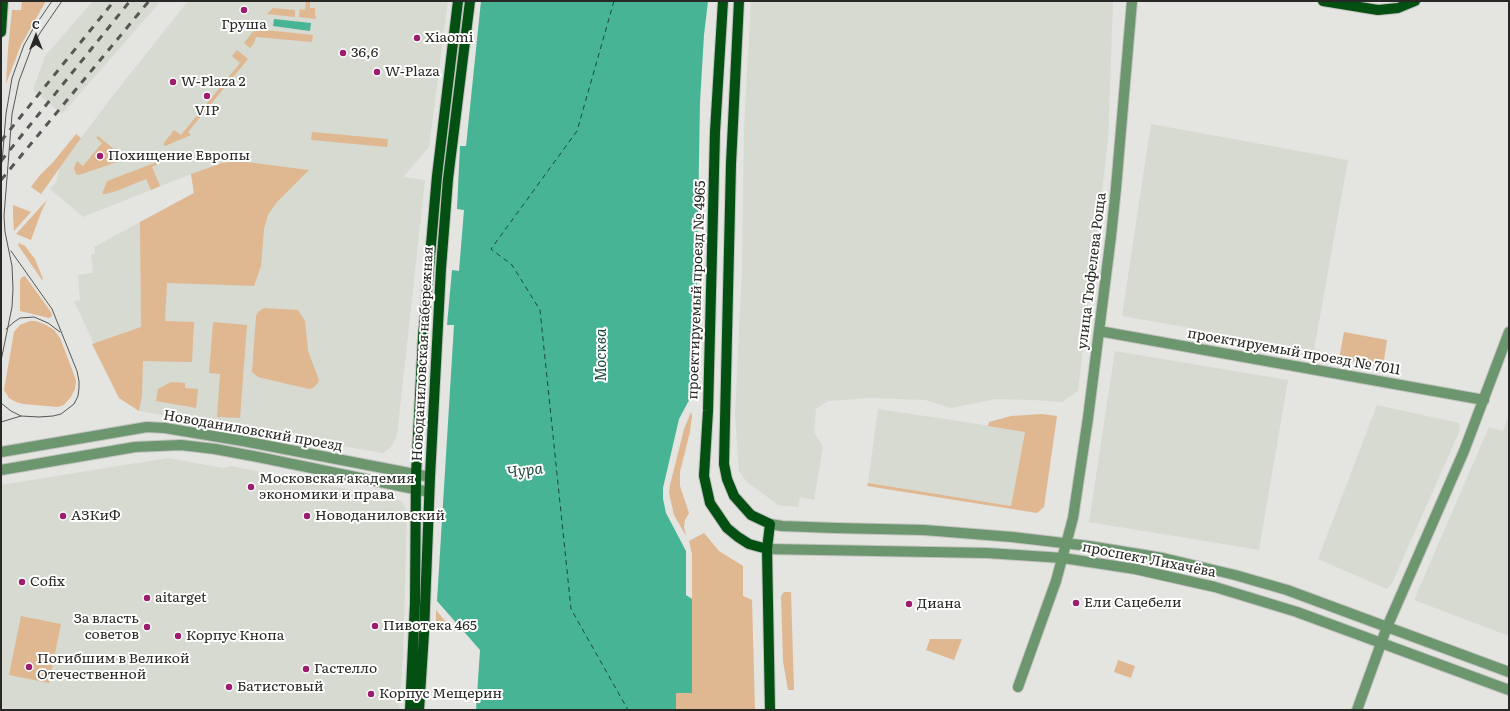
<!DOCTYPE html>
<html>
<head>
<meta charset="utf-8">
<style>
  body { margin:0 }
  #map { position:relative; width:1510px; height:711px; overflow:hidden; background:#e4e4e1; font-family:Literata,serif }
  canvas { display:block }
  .frame { position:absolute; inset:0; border:2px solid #282827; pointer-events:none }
  .north { position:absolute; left:16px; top:16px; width:40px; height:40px; -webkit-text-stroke:3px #fffffe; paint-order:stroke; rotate:0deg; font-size:11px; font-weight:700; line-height:16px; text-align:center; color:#282827 }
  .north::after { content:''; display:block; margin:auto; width:14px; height:18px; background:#282827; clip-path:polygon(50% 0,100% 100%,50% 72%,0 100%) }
</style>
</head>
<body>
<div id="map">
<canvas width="1510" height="711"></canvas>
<div class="frame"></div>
<div class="north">С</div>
</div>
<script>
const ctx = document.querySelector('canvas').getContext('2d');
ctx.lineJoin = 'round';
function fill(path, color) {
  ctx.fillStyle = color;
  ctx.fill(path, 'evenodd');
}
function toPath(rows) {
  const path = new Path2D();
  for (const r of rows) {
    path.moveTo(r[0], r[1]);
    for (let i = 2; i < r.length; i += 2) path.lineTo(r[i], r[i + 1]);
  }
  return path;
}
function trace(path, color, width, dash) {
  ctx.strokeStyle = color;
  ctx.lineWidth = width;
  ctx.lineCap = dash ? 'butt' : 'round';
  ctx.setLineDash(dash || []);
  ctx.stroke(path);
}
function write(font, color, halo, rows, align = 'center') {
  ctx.font = font + ' Literata,serif';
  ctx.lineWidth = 4;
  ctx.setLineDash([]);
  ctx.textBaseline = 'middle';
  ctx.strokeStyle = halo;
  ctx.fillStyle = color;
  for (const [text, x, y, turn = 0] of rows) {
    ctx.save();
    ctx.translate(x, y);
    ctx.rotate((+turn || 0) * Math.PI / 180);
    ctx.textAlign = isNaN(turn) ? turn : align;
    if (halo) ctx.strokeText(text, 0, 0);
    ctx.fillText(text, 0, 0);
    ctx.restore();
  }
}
fill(toPath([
  [93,1,161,1,62,114,33,90,45,56],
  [188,1,448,1,429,147,403,177,425,180,397,436,391,447,383,453,139,411,119,398,74,301,80,300,78,275,93,273,91,254,95,254,94,247,194,193,191,174,83,217,50,189,56,183,60,166,111,98],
  [751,1,1113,1,1108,141,1078,391,1062,402,1033,400,996,399,951,408,925,400,871,398,828,401,816,409,814,432,823,447,814,500,800,497,798,507,778,505,747,482,739,471,735,414,742,270,744,128],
  [1151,124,1348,160,1314,350,1122,316],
  [1115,351,1288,380,1259,550,1089,522],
  [1377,405,1459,423,1460,429,1453,446,1392,583,1387,589,1318,559],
  [878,409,1025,431,1011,506,868,483],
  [1509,414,1509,636,1414,600,1489,427,1503,431],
  [168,458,223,468,231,466,397,499,403,503,407,511,403,657,399,710,7,710,1,709,1,485]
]), '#d7dad0');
fill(toPath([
  [22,1,46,1,21,45,6,84,8,49,12,10,21,10],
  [306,1,310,1,310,8,315,8,315,14,316,19,299,17,300,9,305,10],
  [273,8,295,10,295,17,267,14],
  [255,29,313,35,312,42,256,37,254,43,250,48,244,43],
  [237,50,248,59,188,132,191,135,165,146,163,144,174,130,181,135,240,63,232,56],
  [312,132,388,139,387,147,311,140],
  [76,134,81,138,41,194,31,187,40,175,54,161],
  [98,136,126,159,79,175,76,174,74,168,77,161,83,166,102,143,96,138],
  [239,161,309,170,276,203,268,215,264,229,261,266,254,286,167,283,165,321,194,322,192,362,143,361,142,396,139,411,119,398,92,344,141,327,140,222,194,193,191,174,222,163],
  [157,162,158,164,152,167,160,186,151,190,146,179,119,190,106,194,102,194,107,181],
  [47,200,42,210,31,240,16,234],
  [13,205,31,212,14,231,13,216],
  [19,243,25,246,35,259,43,279,42,280,18,245],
  [25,276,51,312,52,316,49,318,20,311,20,280,22,277],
  [264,308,298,310,305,321,308,351,319,380,318,383,313,388,309,389,258,377,252,372,256,316,258,312],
  [30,321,36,321,46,325,54,330,60,338,73,372,76,381,75,389,71,397,64,405,58,407,23,404,16,402,9,398,4,390,14,332,20,325],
  [213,322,247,325,240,418,217,417,220,374,209,373],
  [1344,332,1387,340,1383,367,1339,359],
  [171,382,185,383,185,388,198,389,196,408,156,401,158,389],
  [691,412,692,416,690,432,680,472,680,486,689,513,685,520,684,527,686,536,674,515,669,493,670,485,684,429],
  [1042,414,1057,416,1044,507,1037,513,867,486,868,483,1011,506,1025,432,988,426,989,422,1011,416],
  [704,533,719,551,743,566,743,596,752,600,755,710,676,710,676,693,692,693,692,554,689,541],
  [784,592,791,592,794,690,788,690,783,661,781,596],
  [436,610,451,628,450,631,436,629],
  [21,616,61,624,49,683,9,675],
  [930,639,962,639,954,660,926,650],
  [1118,660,1135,666,1131,678,1114,672]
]), '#dfb791');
fill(toPath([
  [481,1,708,1,704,35,700,102,695,389,679,419,663,488,663,499,666,513,686,551,686,595,692,599,692,693,676,693,676,710,476,710,480,650,437,601,454,325,447,325,452,270,459,271,464,210,457,209,460,146,466,146],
  [274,19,311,23,310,31,273,26]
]), '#47b495');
trace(toPath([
  [614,1,577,131,491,249,512,265,540,310,571,609,628,710]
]), '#1b493c', 1, [5, 4]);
const minor = toPath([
  [1099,331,1484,400],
  [1,452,147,427,165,428,243,441,430,477],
  [1,470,135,447,181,445,215,449,258,457,429,492],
  [770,524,782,526,835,528,924,530,1012,537,1089,546,1163,558,1235,575,1287,590,1509,672],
  [767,549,987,553,1063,558,1135,569,1215,587,1297,612,1509,690],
  [1018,687,1056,581,1073,518,1088,418,1111,236,1116,188,1132,1],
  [1357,710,1387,627,1464,451,1509,332]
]);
const major = toPath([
  [723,1,715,132,708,411,704,476,710,503,727,528,738,537,749,544,767,549],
  [739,1,731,164,724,464,727,479,734,496,751,515,770,524,767,549,770,710],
  [1323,1,1378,10,1398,8,1415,1],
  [1,32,3,1],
  [410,710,415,603,416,475,423,337,437,176,458,1],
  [419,710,424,633,430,477,441,268,448,179,470,1]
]);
trace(minor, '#c2c2c0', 12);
trace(major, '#c2c2c0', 12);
trace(minor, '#6c966d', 10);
trace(major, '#045012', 10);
trace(toPath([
  [2,162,6,114,12,78,24,45,33,29,52,1],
  [6,329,14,322,20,318,34,317,48,323,60,332],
  [1,361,12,307,13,289,12,266,5,232,4,216,12,114,19,81,31,49,40,33,62,1],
  [1,403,11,411,21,416],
  [1,422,21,416,39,417,53,416,61,414,74,404,78,396,79,388,79,381,77,371,52,309,11,251]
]), '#565655', 1);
trace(toPath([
  [1,141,114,1],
  [1,161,130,1],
  [1,180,149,1]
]), '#565655', 3, [7, 7]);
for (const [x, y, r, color] of [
  [244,10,4,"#9c1c70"],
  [417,38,4,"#9c1c70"],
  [343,53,4,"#9c1c70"],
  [377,72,4,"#9c1c70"],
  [173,82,4,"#9c1c70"],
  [207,96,4,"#9c1c70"],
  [100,156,4,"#9c1c70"],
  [251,487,4,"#9c1c70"],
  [63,516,4,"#9c1c70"],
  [307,516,4,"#9c1c70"],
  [22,582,4,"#9c1c70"],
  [147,598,4,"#9c1c70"],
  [1076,603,4,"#9c1c70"],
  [909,604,4,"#9c1c70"],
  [375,626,4,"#9c1c70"],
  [147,627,4,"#9c1c70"],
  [178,636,4,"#9c1c70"],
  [29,667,4,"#9c1c70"],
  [306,669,4,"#9c1c70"],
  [229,687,4,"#9c1c70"],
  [371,694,4,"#9c1c70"]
]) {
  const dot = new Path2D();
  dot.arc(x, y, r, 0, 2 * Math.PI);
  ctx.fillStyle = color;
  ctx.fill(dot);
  trace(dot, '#fffffe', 1.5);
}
write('14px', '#282827', '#fffffe', [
  ["Груша",244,25,"center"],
  ["Xiaomi",425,38],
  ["36,6",351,53],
  ["W-Plaza",385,72],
  ["W-Plaza 2",181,82],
  ["VIP",207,111,"center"],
  ["Похищение Европы",108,156],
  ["Московская академия",259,479],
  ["экономики и права",259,495],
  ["АЗКиФ",71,516],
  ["Новоданиловский",315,516],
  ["Cofix",30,582],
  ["aitarget",155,598],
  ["Ели Сацебели",1084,603],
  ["Диана",917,604],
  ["За власть",139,619,"right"],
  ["советов",139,635,"right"],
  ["Пивотека 465",383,626],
  ["Корпус Кнопа",186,636],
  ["Погибшим в Великой",37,659],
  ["Отечественной",37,675],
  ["Гастелло",314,669],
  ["Батистовый",237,687],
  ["Корпус Мещерин",379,694]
], 'left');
write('14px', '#282827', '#fffffe', [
  ["улица Тюфелева Роща",1092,271,-83],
  ["проектируемый проезд № 4965",697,290,-88],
  ["проектируемый проезд № 7011",1294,352,10],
  ["Новоданиловская набережная",423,354,-87],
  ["Новоданиловский проезд",253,431,10],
  ["проспект Лихачёва",1149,560,11]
]);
write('italic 15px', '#1b493c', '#fffffe', [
  ["Москва",602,355,-90],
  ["Чура",525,471,-7]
]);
</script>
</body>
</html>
